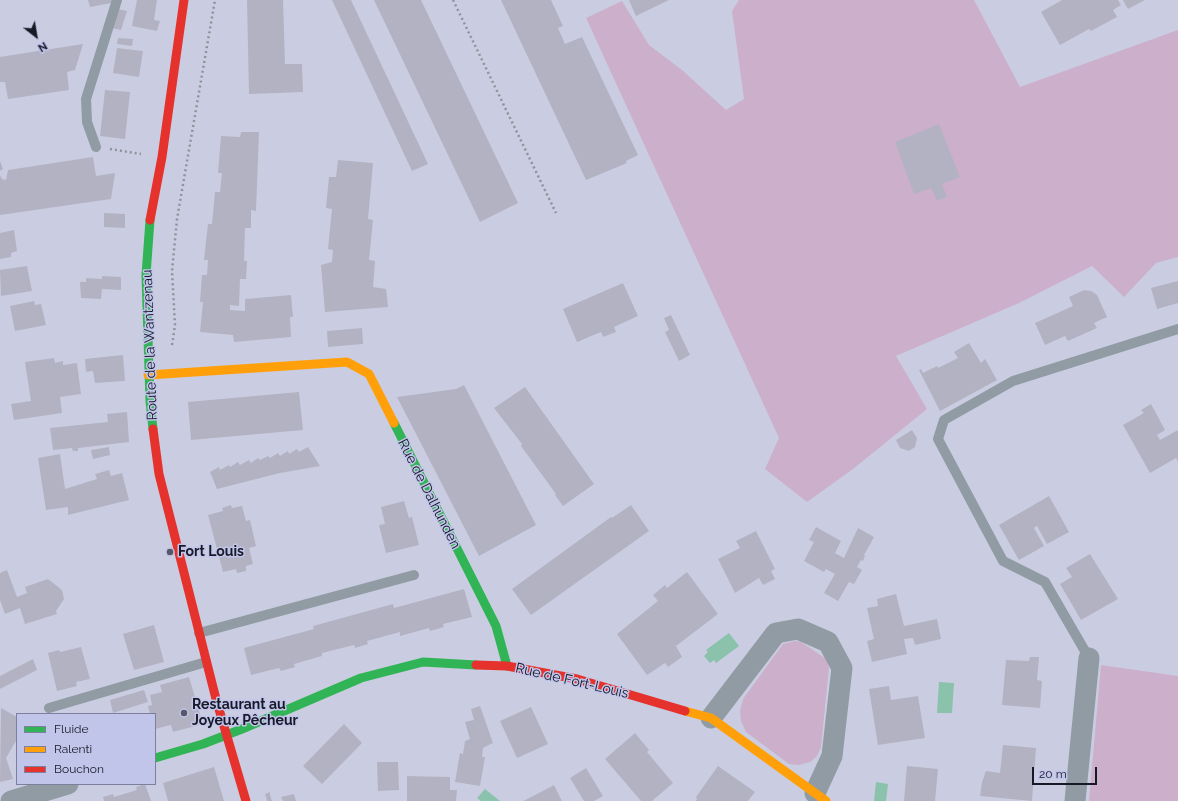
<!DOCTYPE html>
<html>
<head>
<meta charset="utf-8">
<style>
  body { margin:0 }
  #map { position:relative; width:1178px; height:801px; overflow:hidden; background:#cacde1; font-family:Raleway,sans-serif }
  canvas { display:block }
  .legend { position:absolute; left:16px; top:713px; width:140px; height:72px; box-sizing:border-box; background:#c1c5ea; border:1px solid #7d809c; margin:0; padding:5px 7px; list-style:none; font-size:12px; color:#171926 }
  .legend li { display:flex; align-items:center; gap:8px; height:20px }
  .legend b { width:20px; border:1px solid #7d809c }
  .north { position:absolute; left:16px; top:16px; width:40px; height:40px; -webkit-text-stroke:3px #c1c5ea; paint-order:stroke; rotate:149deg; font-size:11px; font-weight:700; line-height:16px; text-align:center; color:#171926 }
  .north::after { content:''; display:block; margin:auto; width:14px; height:18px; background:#171926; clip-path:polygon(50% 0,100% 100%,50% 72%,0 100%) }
  .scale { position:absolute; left:1032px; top:767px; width:65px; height:18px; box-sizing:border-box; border:2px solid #171926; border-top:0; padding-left:5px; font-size:12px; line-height:14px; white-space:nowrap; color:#171926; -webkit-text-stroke:3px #c1c5ea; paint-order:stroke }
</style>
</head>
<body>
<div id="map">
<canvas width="1178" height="801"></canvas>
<ul class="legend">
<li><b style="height:5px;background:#30b455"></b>Fluide</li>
<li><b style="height:5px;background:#ff9f0a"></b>Ralenti</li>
<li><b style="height:5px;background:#e5322d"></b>Bouchon</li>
</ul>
<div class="north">N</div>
<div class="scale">20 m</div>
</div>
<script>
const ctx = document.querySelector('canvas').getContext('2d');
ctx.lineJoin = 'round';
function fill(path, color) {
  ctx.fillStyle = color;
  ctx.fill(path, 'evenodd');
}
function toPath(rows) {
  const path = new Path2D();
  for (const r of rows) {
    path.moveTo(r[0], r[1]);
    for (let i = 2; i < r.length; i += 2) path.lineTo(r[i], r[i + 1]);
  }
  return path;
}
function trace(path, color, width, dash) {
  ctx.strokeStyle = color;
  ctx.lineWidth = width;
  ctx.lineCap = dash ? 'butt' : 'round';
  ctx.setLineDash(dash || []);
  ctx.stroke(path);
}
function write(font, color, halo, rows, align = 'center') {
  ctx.font = font + ' Raleway,sans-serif';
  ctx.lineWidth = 3;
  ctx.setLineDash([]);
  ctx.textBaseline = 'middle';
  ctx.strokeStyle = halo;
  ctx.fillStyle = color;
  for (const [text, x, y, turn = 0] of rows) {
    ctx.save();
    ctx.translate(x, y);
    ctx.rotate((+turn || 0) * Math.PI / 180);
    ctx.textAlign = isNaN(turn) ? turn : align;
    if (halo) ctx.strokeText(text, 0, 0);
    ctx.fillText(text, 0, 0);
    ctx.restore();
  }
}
fill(toPath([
  [739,0,974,0,1020,87,1178,30,1178,257,1156,263,1124,297,1092,266,1019,303,896,356,927,409,853,469,807,502,765,469,779,438,586,18,622,1,649,45,682,70,726,110,744,99,732,11],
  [795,641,801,642,825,658,829,667,821,747,817,756,810,762,799,765,789,764,746,732,741,721,740,711,743,699,783,644],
  [1101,665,1178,676,1178,801,1089,801]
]), '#ccafcb');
fill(toPath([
  [729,633,739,646,716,663,714,660,710,663,704,656,708,652,706,650],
  [939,682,954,683,952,713,937,713],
  [876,782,888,784,886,801,874,801],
  [485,789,500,801,481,801,477,798]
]), '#8ac2ac');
fill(toPath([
  [88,0,113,0,111,3,90,7],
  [137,0,157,0,154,20,160,21,157,31,132,26],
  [247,0,283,0,285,64,302,64,303,92,249,94],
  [332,0,351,0,428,164,412,171],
  [374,0,421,0,518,203,480,222],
  [501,0,551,0,563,26,558,28,565,44,582,37,638,155,626,161,627,163,586,180],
  [629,0,669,0,636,16],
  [1062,0,1118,0,1121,5,1113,10,1117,17,1091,31,1089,29,1060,45,1041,12],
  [1123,0,1145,0,1128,9],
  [118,9,127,11,121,30,112,28],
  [118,38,133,39,132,46,117,44],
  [83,44,75,70,67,72,69,90,8,99,5,82,0,82,0,57],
  [117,48,143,51,139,77,113,73],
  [105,90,130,92,125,139,100,136],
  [939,124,960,177,942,184,947,197,937,201,931,188,914,194,895,142],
  [241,132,259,132,256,211,251,210,251,228,245,228,244,261,247,261,246,279,240,279,239,306,230,305,230,310,245,311,245,299,291,295,293,317,290,317,291,337,234,342,233,335,200,332,203,302,200,302,202,275,207,275,208,260,204,260,208,224,212,224,215,192,220,192,222,173,218,173,221,136,240,137],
  [93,157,96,176,115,173,111,199,0,215,0,175,2,179,6,180,8,170],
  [338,160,373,163,368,219,373,220,369,260,375,261,373,287,386,289,388,307,325,312,321,265,332,262,333,250,328,249,332,209,326,208,329,177,336,177],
  [0,161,3,169,0,171],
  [104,213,125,214,125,228,104,227],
  [14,230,17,251,11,253,11,257,0,259,0,233],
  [27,266,32,291,1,296,0,270],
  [102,276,121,277,121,290,102,289,101,299,81,298,80,282,86,282,86,278,102,279],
  [1178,281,1178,303,1157,309,1151,288],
  [623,283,638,316,614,327,616,332,603,337,601,332,577,342,563,309],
  [1084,290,1091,291,1097,295,1107,317,1094,323,1097,328,1068,341,1065,336,1045,345,1035,323,1073,306,1069,297],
  [34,301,35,305,41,304,46,325,15,331,10,306],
  [671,315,690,355,679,361,665,332,669,330,664,318],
  [362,328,363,344,328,347,327,331],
  [969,343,981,363,985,359,997,380,940,411,919,370,921,369,923,373,937,366,938,368,958,358,954,352],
  [123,355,125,381,95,383,93,371,86,372,85,359],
  [54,358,55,363,63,361,63,365,77,363,81,394,60,397,62,413,14,420,11,404,31,401,25,362],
  [464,385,536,525,479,556,397,397,456,389],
  [525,387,594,484,563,506,555,495,556,494,521,446,522,444,494,408],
  [299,392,303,430,191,440,188,402],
  [1151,404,1165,430,1157,435,1160,440,1178,430,1178,462,1176,458,1150,473,1123,425,1144,413,1141,410],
  [127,412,129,442,78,448,78,451,73,451,72,448,53,450,50,428,108,422,107,414],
  [912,430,917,438,915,447,909,451,900,448,896,440],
  [109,447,110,455,93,459,91,450],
  [308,447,320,466,280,473,217,489,210,472,219,467,220,470,229,465,230,467,238,462,240,465,249,460,251,463,258,458,260,460,268,456,270,458,278,453,280,456,288,451,289,454,297,449,299,452],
  [60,454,65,489,97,479,95,474,109,470,111,476,122,473,129,500,68,515,68,507,46,510,38,458],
  [1049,496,1069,532,1047,544,1037,526,1034,528,1044,546,1019,560,999,525],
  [404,501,409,518,412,517,419,545,386,553,379,525,385,524,381,507],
  [231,505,232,508,242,506,246,521,250,520,256,546,249,548,253,564,246,566,246,571,237,573,236,569,223,572,208,515,223,511,222,508],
  [631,505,649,531,531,615,512,589,611,517,612,518],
  [816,527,841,541,835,553,844,558,858,528,874,537,864,555,865,556,863,561,861,560,857,567,862,570,854,584,849,582,838,601,824,593,835,574,826,569,824,572,804,561,814,542,809,540],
  [756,531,775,569,771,571,775,579,763,585,759,578,735,593,718,559,740,548,736,541],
  [1090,554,1118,599,1081,620,1060,584,1072,577,1066,568],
  [7,570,17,597,27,593,25,587,48,579,62,590,64,599,56,611,57,614,25,624,20,608,5,614,0,600,0,573],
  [687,572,718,614,676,646,682,657,668,667,665,663,647,675,617,634,658,601,653,595,665,585,667,588],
  [464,589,472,617,443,624,444,627,430,631,429,628,400,636,400,632,367,641,368,644,355,648,354,645,322,653,322,656,294,664,295,667,281,671,279,668,251,675,244,648,314,629,313,626,393,604,394,608],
  [896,594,904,626,937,619,941,639,915,645,913,638,904,639,907,654,872,662,867,641,874,639,867,608,878,606,877,599],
  [154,625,164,662,134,670,123,634],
  [81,647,90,679,76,682,77,686,57,691,48,653,59,650,60,652],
  [1030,657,1039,657,1037,680,1042,681,1040,708,1002,705,1006,660,1029,661],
  [33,659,37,670,0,689,0,676],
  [189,677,203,724,173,732,171,725,155,729,155,714,150,714,148,706,152,705,150,695,162,692,160,685],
  [889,686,891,700,918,696,925,738,878,745,869,689],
  [144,690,148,702,113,713,110,700],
  [480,706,493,743,483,748,482,757,485,757,480,786,455,782,460,753,463,754,465,741,470,739,465,722,474,720,471,709],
  [531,707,548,744,517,758,500,721],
  [1,708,17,717,17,739,6,758,13,779,0,782],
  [344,724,362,743,322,784,303,766],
  [635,733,649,750,647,752,673,783,652,801,641,801,605,759],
  [1003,745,1036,748,1032,801,980,796,982,782,986,771,1000,773],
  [377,762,398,762,399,790,378,791],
  [718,766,755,792,748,801,696,801,697,799,696,797],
  [907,766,938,769,935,801,904,801],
  [214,767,224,801,168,801,163,783],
  [586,768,603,796,594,801,584,801,570,778],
  [407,776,450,777,450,790,457,790,456,801,407,801],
  [145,784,151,801,104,801,103,797,113,794,114,797,137,790,136,787],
  [554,785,562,801,523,801,539,793],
  [270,792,270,795,272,801,267,801,265,794],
  [294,794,296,801,283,801,281,797]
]), '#b3b2c2');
trace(toPath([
  [453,0,556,213],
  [110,149,141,154],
  [172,345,175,325,172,271,177,219,215,0]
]), '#8c939b', 2.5, [2, 3]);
trace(toPath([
  [96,147,87,122,86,99,117,0],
  [199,633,414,575],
  [1089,658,1045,582,1003,561,938,439,944,420,1013,381,1178,329],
  [49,708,206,662]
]), '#909ba3', 10);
trace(toPath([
  [711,718,776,633,798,629,828,642,842,668,832,756,815,793],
  [11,801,68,784],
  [1075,801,1089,658]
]), '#909ba3', 21);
trace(toPath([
  [150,220,146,275,150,401,153,429],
  [394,423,496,626,507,666],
  [155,758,203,744,242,729,361,678,423,662,476,665]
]), '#30b455', 9);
trace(toPath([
  [148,375,347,362,369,374,394,423],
  [685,711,711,718,826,801]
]), '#ff9f0a', 9);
trace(toPath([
  [150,220,162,157,184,0],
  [153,429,159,474,216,699,246,801],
  [476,665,507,666,577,679,685,711]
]), '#e5322d', 9);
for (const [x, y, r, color] of [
  [170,552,4,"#565867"],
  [184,713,4,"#565867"]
]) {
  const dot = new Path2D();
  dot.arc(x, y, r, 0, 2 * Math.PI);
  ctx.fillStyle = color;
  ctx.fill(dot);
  trace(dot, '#c1c5ea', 1.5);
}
write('14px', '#171926', '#c1c5ea', [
  ["Route de la Wantzenau",150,345,-92],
  ["Rue de Dalhunden",429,494,63],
  ["Rue de Fort-Louis",572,681,13]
]);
write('bold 14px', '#171926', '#c1c5ea', [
  ["Fort Louis",178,552],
  ["Restaurant au",192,705],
  ["Joyeux Pêcheur",192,721]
], 'left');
</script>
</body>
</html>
